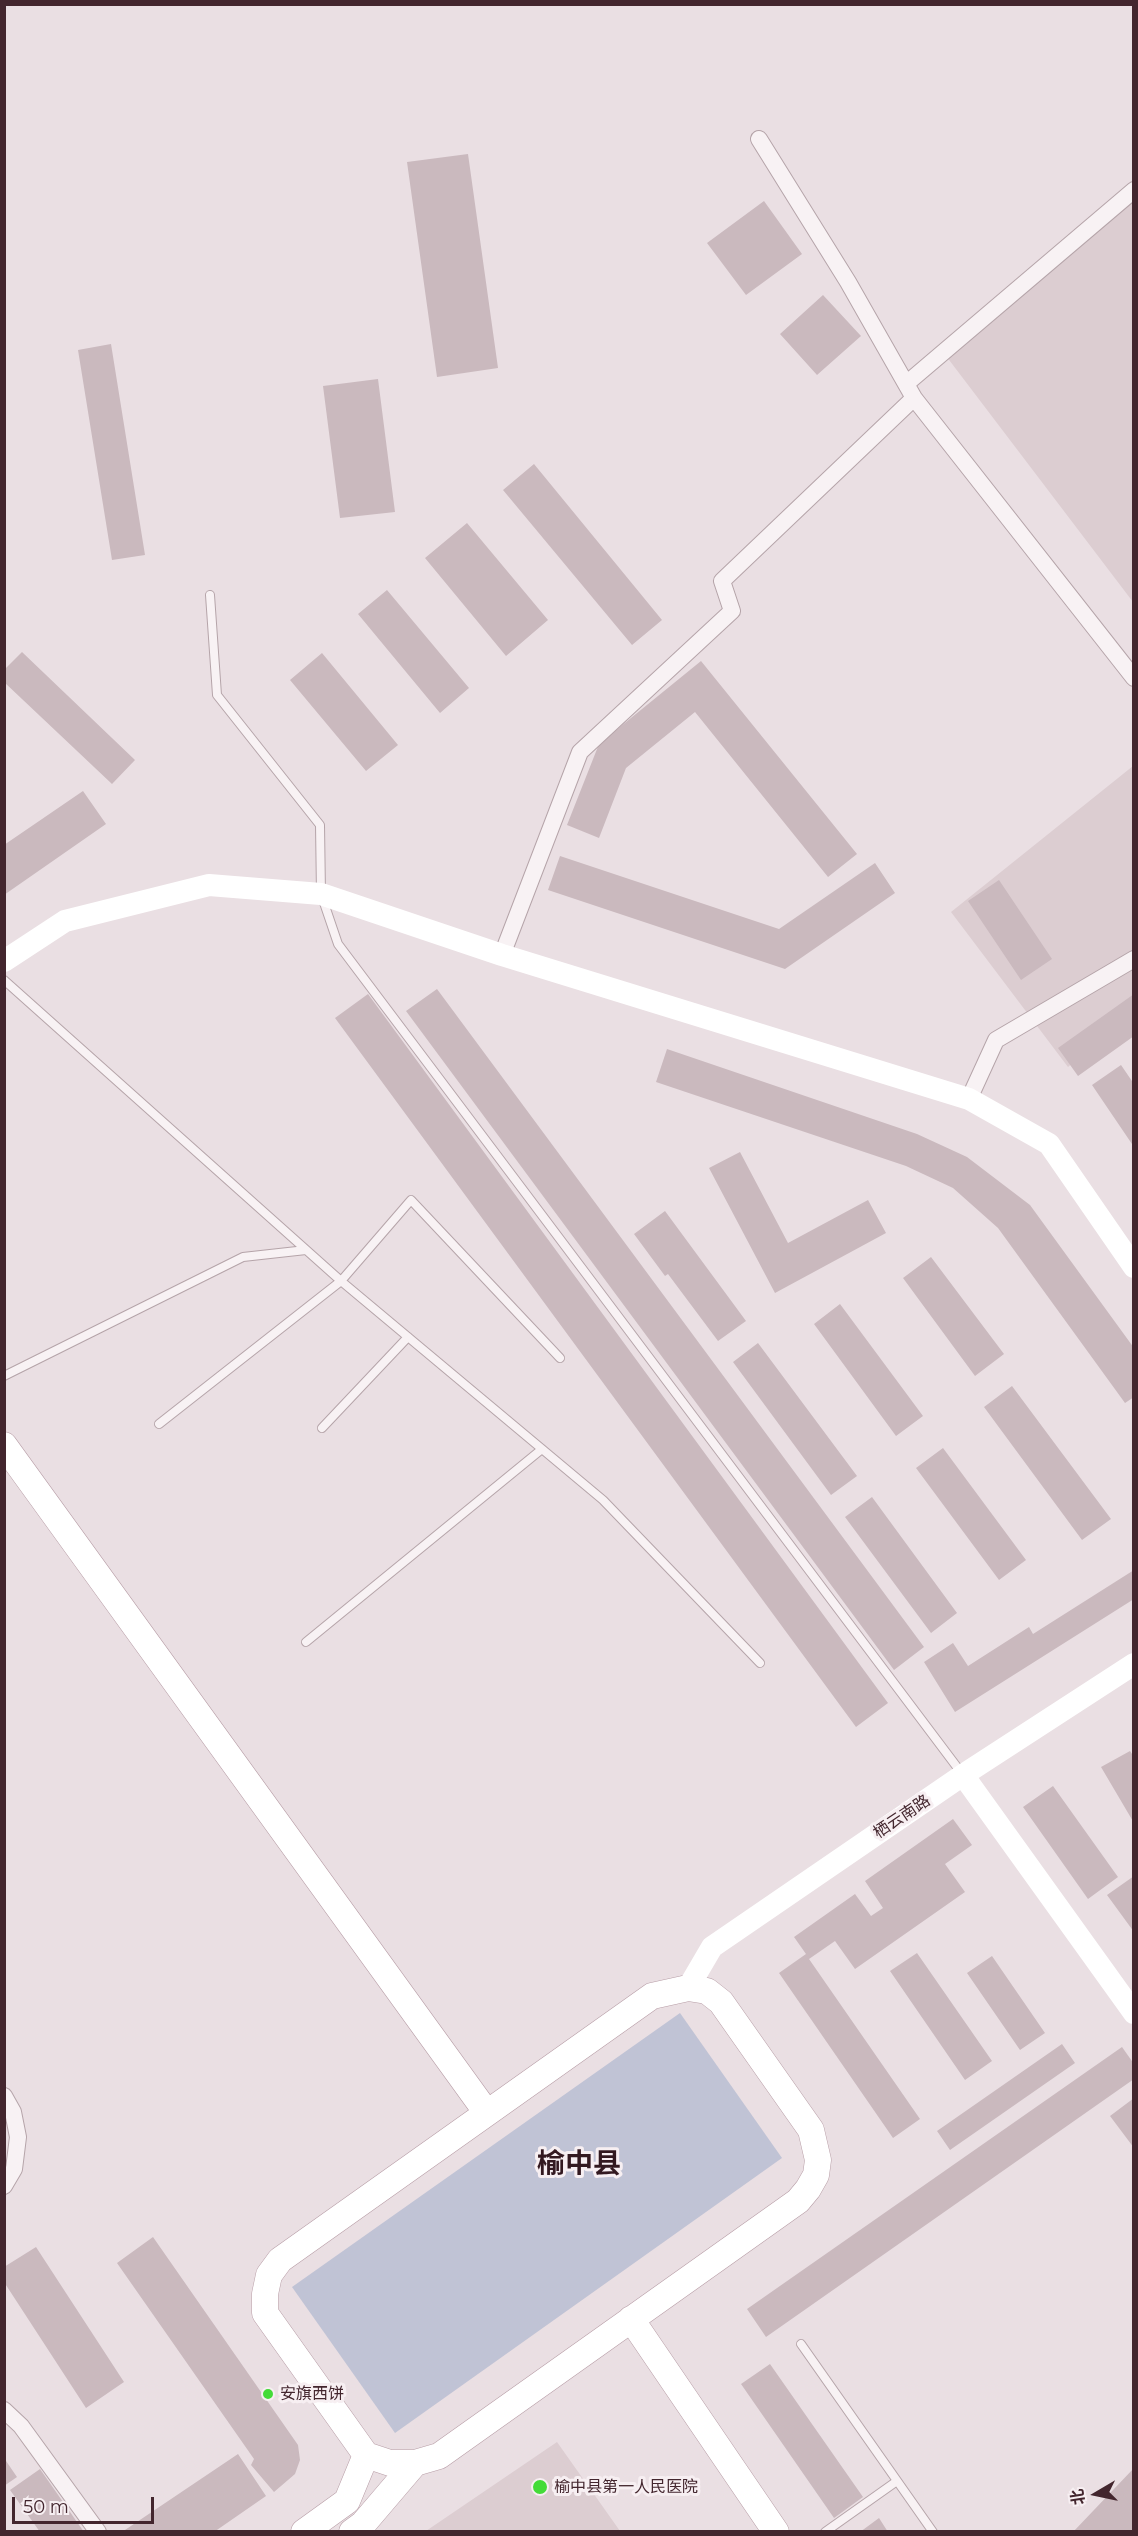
<!DOCTYPE html>
<html>
<head>
<meta charset="utf-8">
<style>
  body { margin:0 }
  #map { position:relative; width:1138px; height:2536px; overflow:hidden; background:#eadfe3; font-family:Montserrat,"Noto Sans SC",sans-serif }
  canvas { display:block }
  .frame { position:absolute; inset:0; border:6px solid #43262e; pointer-events:none }
  .north { position:absolute; left:1066px; top:2464px; width:60px; height:60px; -webkit-text-stroke:4px #f7eff2; paint-order:stroke; rotate:261deg; font-size:16px; font-weight:700; line-height:24px; text-align:center; color:#43262e }
  .north::after { content:''; display:block; margin:auto; width:21px; height:27px; background:#43262e; clip-path:polygon(50% 0,100% 100%,50% 72%,0 100%) }
  .scale { position:absolute; left:12px; top:2497px; width:142px; height:27px; box-sizing:border-box; border:3px solid #43262e; border-top:0; padding-left:8px; font-size:18px; line-height:21px; white-space:nowrap; color:#43262e; -webkit-text-stroke:4px #f7eff2; paint-order:stroke }
</style>
</head>
<body>
<div id="map">
<canvas width="1138" height="2536"></canvas>
<div class="frame"></div>
<div class="north">北</div>
<div class="scale">50 m</div>
</div>
<script>
const ctx = document.querySelector('canvas').getContext('2d');
ctx.lineJoin = 'round';
function fill(path, color) {
  ctx.fillStyle = color;
  ctx.fill(path, 'evenodd');
}
function toPath(rows) {
  const path = new Path2D();
  for (const r of rows) {
    path.moveTo(r[0], r[1]);
    for (let i = 2; i < r.length; i += 2) path.lineTo(r[i], r[i + 1]);
  }
  return path;
}
function trace(path, color, width, dash) {
  ctx.strokeStyle = color;
  ctx.lineWidth = width;
  ctx.lineCap = dash ? 'butt' : 'round';
  ctx.setLineDash(dash || []);
  ctx.stroke(path);
}
function write(font, color, halo, rows, align = 'center') {
  ctx.font = font + ' Montserrat,"Noto Sans SC",sans-serif';
  ctx.lineWidth = 6;
  ctx.setLineDash([]);
  ctx.textBaseline = 'middle';
  ctx.strokeStyle = halo;
  ctx.fillStyle = color;
  for (const [text, x, y, turn = 0] of rows) {
    ctx.save();
    ctx.translate(x, y);
    ctx.rotate((+turn || 0) * Math.PI / 180);
    ctx.textAlign = isNaN(turn) ? turn : align;
    if (halo) ctx.strokeText(text, 0, 0);
    ctx.fillText(text, 0, 0);
    ctx.restore();
  }
}
fill(toPath([
  [1133,182,1133,602,940,348],
  [1133,766,1133,1010,1068,1067,951,912],
  [557,2442,620,2531,426,2531]
]), '#dccdd1');
fill(toPath([
  [680,2013,782,2158,395,2433,292,2287]
]), '#c0c3d5');
fill(toPath([
  [468,154,498,368,437,377,407,162],
  [764,201,802,254,746,295,707,243],
  [823,295,861,336,817,375,780,334],
  [111,344,145,555,112,560,78,350],
  [378,379,395,512,340,518,323,386],
  [534,464,662,620,632,645,503,490],
  [467,523,548,620,506,656,425,558],
  [387,590,469,688,440,713,358,614],
  [22,652,135,760,112,784,4,682,4,670],
  [322,653,398,745,366,771,290,680],
  [701,661,857,854,828,877,695,712,626,768,599,838,567,825,599,744],
  [83,791,106,824,4,895,4,845],
  [560,856,779,929,875,863,895,893,785,969,548,890],
  [999,880,1052,959,1021,980,968,901],
  [437,989,924,1647,894,1670,406,1011],
  [368,994,888,1703,856,1727,335,1018],
  [1134,994,1134,1036,1078,1076,1058,1048],
  [667,1049,917,1134,967,1157,1030,1205,1134,1348,1134,1397,1125,1403,998,1228,953,1188,906,1166,656,1082],
  [1121,1065,1134,1084,1134,1147,1092,1085],
  [740,1152,788,1243,868,1200,886,1233,775,1293,709,1168],
  [665,1211,746,1321,718,1341,668,1274,665,1276,634,1234],
  [931,1257,1004,1354,975,1376,903,1278],
  [840,1304,923,1416,896,1436,814,1324],
  [758,1343,857,1476,831,1495,733,1362],
  [1012,1386,1111,1519,1082,1540,984,1407],
  [943,1448,1026,1560,999,1580,916,1468],
  [872,1497,957,1613,931,1633,845,1517],
  [1134,1570,1134,1599,955,1712,924,1662,953,1643,968,1666,1029,1627,1033,1634],
  [1130,1751,1134,1757,1134,1823,1101,1767],
  [1053,1786,1118,1877,1088,1899,1023,1807],
  [953,1819,972,1845,945,1864,965,1892,855,1969,835,1941,809,1959,920,2119,893,2138,779,1973,806,1954,794,1937,855,1894,871,1916,883,1908,865,1881],
  [1134,1876,1134,1932,1107,1895],
  [917,1953,992,2061,965,2080,890,1971],
  [992,1956,1045,2033,1020,2050,967,1973],
  [1062,2044,1075,2063,950,2150,937,2131],
  [1122,2047,1134,2064,1134,2079,766,2337,747,2309],
  [1134,2098,1134,2148,1110,2116],
  [153,2237,298,2445,300,2460,295,2474,274,2492,251,2465,254,2459,117,2263],
  [36,2247,124,2382,86,2408,4,2282,4,2267],
  [770,2364,863,2497,834,2518,741,2384],
  [238,2454,266,2496,214,2532,122,2532],
  [4,2458,17,2477,4,2486],
  [1134,2468,1134,2532,1073,2532],
  [40,2469,84,2532,40,2532,10,2490],
  [879,2518,888,2532,860,2532]
]), '#cab9be');
const lane = toPath([
  [210,595,217,695,320,825,321,894,338,944,963,1775],
  [4,980,341,1281,603,1500,760,1663],
  [4,1376,243,1257,306,1250],
  [159,1424,341,1281,411,1200,560,1358],
  [322,1428,408,1337],
  [306,1642,542,1449],
  [801,2344,933,2532],
  [825,2532,897,2481]
]);
const street = toPath([
  [759,139,848,282,914,398,1134,678],
  [906,384,1134,190],
  [502,955,580,752,732,611,722,581,914,398],
  [969,1099,996,1040,1134,959],
  [4,2096,13,2112,18,2137,14,2169,4,2186],
  [4,2410,21,2426,98,2532]
]);
const primary = toPath([
  [4,1445,487,2113],
  [688,1988,707,1991,721,2002,811,2130,818,2160,816,2175,808,2189,798,2201,439,2456,415,2463,390,2463,366,2455,265,2313,265,2294,269,2275,280,2260,652,1996,688,1988],
  [631,2319,776,2532],
  [304,2532,347,2501,366,2455],
  [352,2532,363,2524,415,2463]
]);
trace(lane, '#b5a4a9', 10);
trace(street, '#b5a4a9', 18);
trace(primary, '#b79da6', 27);
trace(lane, '#f8f2f4', 8);
trace(street, '#f8f2f4', 16);
trace(toPath([
  [4,961,65,921,209,885,321,894,502,955,969,1099,1049,1144,1134,1267],
  [963,1775,1134,2013],
  [688,1988,712,1947,963,1775,1134,1664]
]), '#fff', 22);
trace(primary, '#fff', 26);
for (const [x, y, r, color] of [
  [268,2394,6,"#44db38"],
  [540,2487,8,"#44db38"]
]) {
  const dot = new Path2D();
  dot.arc(x, y, r, 0, 2 * Math.PI);
  ctx.fillStyle = color;
  ctx.fill(dot);
  trace(dot, '#f7eff2', 2);
}
write('16px', '#43262e', '#f7eff2', [
  ["栖云南路",902,1817,-34]
]);
write('16px', '#43262e', '#f7eff2', [
  ["安旗西饼",280,2394],
  ["榆中县第一人民医院",554,2487]
], 'left');
write('bold 28px', '#331920', '#f7eff2', [
  ["榆中县",579,2165]
]);
</script>
</body>
</html>
